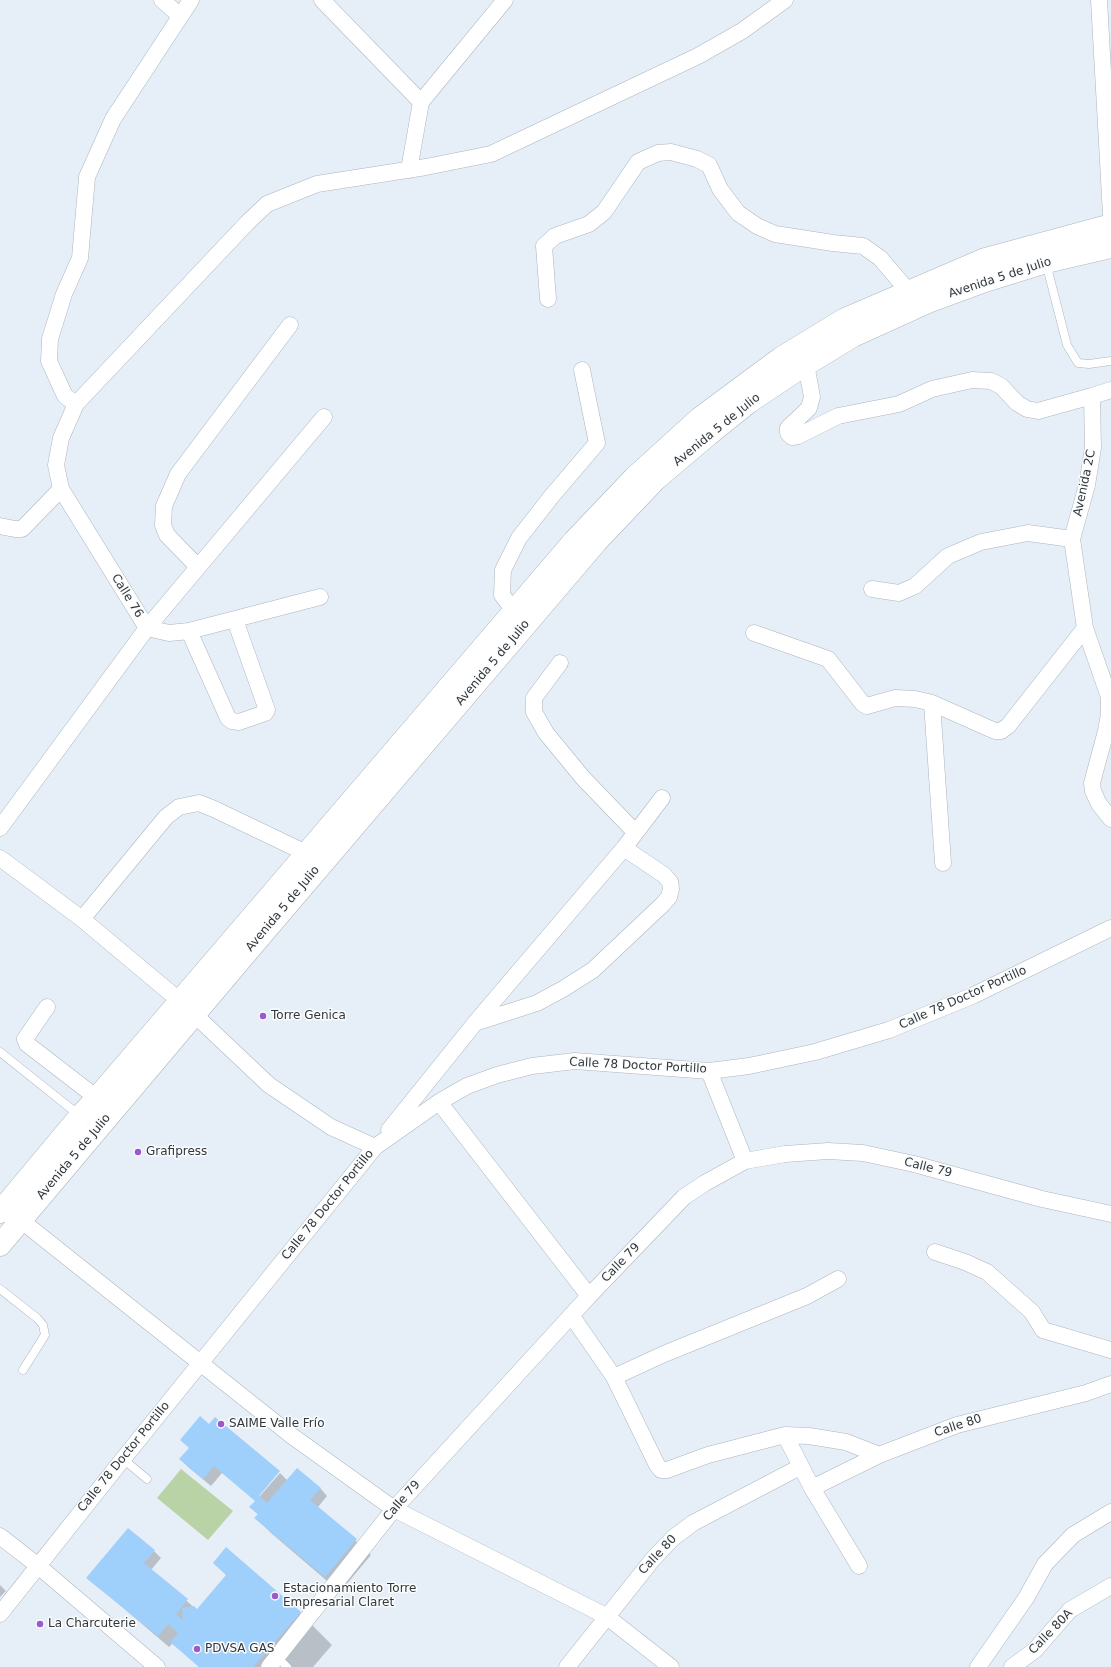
<!DOCTYPE html>
<html>
<head>
<meta charset="utf-8">
<style>
  body { margin:0 }
  canvas { display:block; background:#e6eff8 }
</style>
</head>
<body>
<canvas width="1111" height="1667"></canvas>
<script>
const ctx = document.querySelector('canvas').getContext('2d');
ctx.lineJoin = 'round';
function fill(path, color) {
  ctx.fillStyle = color;
  ctx.fill(path, 'evenodd');
}
function toPath(rows) {
  const path = new Path2D();
  for (const r of rows) {
    path.moveTo(r[0], r[1]);
    for (let i = 2; i < r.length; i += 2) path.lineTo(r[i], r[i + 1]);
  }
  return path;
}
function trace(path, color, width, dash) {
  ctx.strokeStyle = color;
  ctx.lineWidth = width;
  ctx.lineCap = dash ? 'butt' : 'round';
  ctx.setLineDash(dash || []);
  ctx.stroke(path);
}
function write(font, color, halo, rows, align = 'center') {
  ctx.font = font + ' "DejaVu Sans",sans-serif';
  ctx.lineWidth = 3;
  ctx.setLineDash([]);
  ctx.textBaseline = 'middle';
  ctx.strokeStyle = halo;
  ctx.fillStyle = color;
  for (const [text, x, y, turn = 0] of rows) {
    ctx.save();
    ctx.translate(x, y);
    ctx.rotate((+turn || 0) * Math.PI / 180);
    ctx.textAlign = isNaN(turn) ? turn : align;
    if (halo) ctx.strokeText(text, 0, 0);
    ctx.fillText(text, 0, 0);
    ctx.restore();
  }
}
fill(toPath([
  [181,1469,233,1511,208,1540,157,1498]
]), '#b9d3a6');
fill(toPath([
  [181,1440,257,1497,259,1497,280,1473,287,1480,320,1488,327,1496,318,1507,371,1555,340,1592,271,1533,256,1518,259,1515,254,1511,256,1501,222,1473,211,1486,188,1467,181,1459,190,1448],
  [226,1549,300,1613,332,1645,313,1667,199,1667,173,1643,169,1647,88,1578,154,1551,161,1558,151,1570,197,1610,227,1576],
  [0,1585,6,1591,0,1597]
]), '#0003');
fill(toPath([
  [200,1416,209,1424,215,1417,280,1471,259,1496,267,1503,297,1468,321,1488,310,1500,357,1539,325,1577,254,1518,258,1514,249,1507,255,1501,214,1466,203,1479,179,1459,189,1448,180,1440],
  [128,1528,155,1550,144,1563,188,1599,176,1614,183,1620,182,1608,194,1606,197,1609,226,1575,213,1563,226,1547,301,1612,253,1667,199,1667,170,1642,178,1633,168,1624,158,1636,86,1578]
]), '#9fcffb');
const lane = toPath([
  [1046,263,1067,345,1078,363,1089,364,1111,361],
  [0,1052,79,1115],
  [0,1289,37,1318,43,1325,45,1335,23,1370],
  [123,1459,147,1479],
  [277,1657,287,1667]
]);
const street = toPath([
  [162,0,179,15],
  [322,0,421,102],
  [1099,0,1111,215],
  [409,170,421,102,505,0],
  [548,299,544,246,555,236,589,224,604,212,638,162,658,153,671,152,697,159,709,165,720,189,738,213,757,226,775,234,833,243,863,246,880,258,909,292],
  [806,364,812,397,809,408,788,428,788,433,792,437,798,436,838,416,899,404,932,389,972,380,991,381,1001,386,1017,403,1027,409,1038,411,1092,396,1093,448,1087,485,1072,539,1085,628,1109,697,1109,714,1106,731,1092,783,1093,791,1099,804,1111,819],
  [1092,396,1111,390],
  [76,404,65,396,49,361,50,339,64,294,80,258,87,177,113,119,191,0],
  [0,526,15,529,22,529,61,489],
  [198,567,167,535,163,525,164,506,178,474,290,325],
  [872,589,899,593,915,586,948,556,981,542,1028,533,1072,539],
  [320,597,189,631,169,633,147,628,324,417],
  [515,612,502,595,503,570,519,538,551,497,597,443,582,370],
  [189,631,228,718,232,721,239,722,265,713,267,710,235,620],
  [754,633,828,659,863,704,867,706,895,698,915,699,932,703],
  [560,663,534,698,534,712,546,733,583,778,635,832],
  [0,828,147,628,61,489,56,465,61,438,76,404,247,223,267,204,317,184,426,167,491,154,698,56,742,31,785,0],
  [0,858,82,919,180,1001,269,1085,331,1127,375,1147],
  [943,863,932,703,995,731,1001,731,1008,726,1085,628],
  [82,919,166,817,179,807,199,803,214,809,306,853],
  [47,1007,25,1039,27,1044,97,1098],
  [475,1023,537,1003,563,989,593,970,663,904,669,897,671,889,670,882,664,875,624,848],
  [709,1071,745,1161],
  [439,1102,589,1296],
  [389,1130,475,1023,624,848,662,798],
  [13,1214,292,1436,394,1509,606,1616,671,1667],
  [935,1252,965,1262,987,1272,1032,1312,1043,1330,1111,1350],
  [571,1315,614,1377,657,1465,661,1470,667,1470,708,1455,785,1435,812,1488,859,1566],
  [614,1377,664,1354,807,1296,838,1279],
  [785,1435,809,1436,846,1442,879,1455],
  [812,1488,879,1455,957,1425,1086,1393,1111,1384],
  [0,1536,37,1565,157,1667],
  [0,1614,123,1459,375,1147,439,1102,467,1086,497,1075,532,1066,575,1061,709,1071,749,1066,815,1052,889,1030,972,996,1111,928],
  [269,1667,394,1509,589,1296,684,1197,705,1183,745,1161,785,1154,828,1151,863,1153,914,1164,1042,1199,1111,1214],
  [567,1667,653,1559,673,1538,693,1523,800,1467],
  [978,1667,1026,1598,1045,1564,1073,1535,1111,1512],
  [1012,1667,1035,1650,1070,1610,1111,1586]
]);
const secondary = toPath([
  [0,1212,80,1116,97,1098,575,540,634,478,700,418,781,358,845,319,985,259,1111,225],
  [0,1245,242,958,597,541,656,479,708,435,749,402,797,370,853,336,928,302,985,281,1046,262,1111,247]
]);
trace(lane, '#acb5bd', 9);
trace(street, '#acb5bd', 17);
trace(secondary, '#acb5bd', 23);
trace(lane, '#fff', 8);
trace(street, '#fff', 16);
trace(secondary, '#fff', 22);
for (const [x, y, r, color] of [
  [263,1016,4,"#9a59cf"],
  [138,1152,4,"#9a59cf"],
  [221,1424,4,"#9a59cf"],
  [275,1596,4,"#9a59cf"],
  [40,1624,4,"#9a59cf"],
  [197,1649,4,"#9a59cf"]
]) {
  const dot = new Path2D();
  dot.arc(x, y, r, 0, 2 * Math.PI);
  ctx.fillStyle = color;
  ctx.fill(dot);
  trace(dot, '#fafcfd', 1.5);
}
write('12px', '#33373a', '#fafcfd', [
  ["Avenida 5 de Julio",1000,278,-18],
  ["Avenida 5 de Julio",717,430,-39],
  ["Avenida 2C",1085,483,-78],
  ["Calle 76",127,596,58],
  ["Avenida 5 de Julio",493,663,-50],
  ["Avenida 5 de Julio",283,909,-50],
  ["Calle 78 Doctor Portillo",963,998,-24],
  ["Calle 78 Doctor Portillo",638,1066,3],
  ["Avenida 5 de Julio",74,1157,-50],
  ["Calle 79",928,1168,14],
  ["Calle 78 Doctor Portillo",328,1205,-51],
  ["Calle 79",621,1263,-46],
  ["Calle 80",958,1426,-18],
  ["Calle 78 Doctor Portillo",124,1457,-51],
  ["Calle 79",402,1501,-49],
  ["Calle 80",658,1555,-47],
  ["Calle 80A",1051,1632,-46]
]);
write('12px', '#33373a', '#fafcfd', [
  ["Torre Genica",271,1016],
  ["Grafipress",146,1152],
  ["SAIME Valle Frío",229,1424],
  ["Estacionamiento Torre",283,1589],
  ["Empresarial Claret",283,1603],
  ["La Charcuterie",48,1624],
  ["PDVSA GAS",205,1649]
], 'left');
</script>
</body>
</html>
